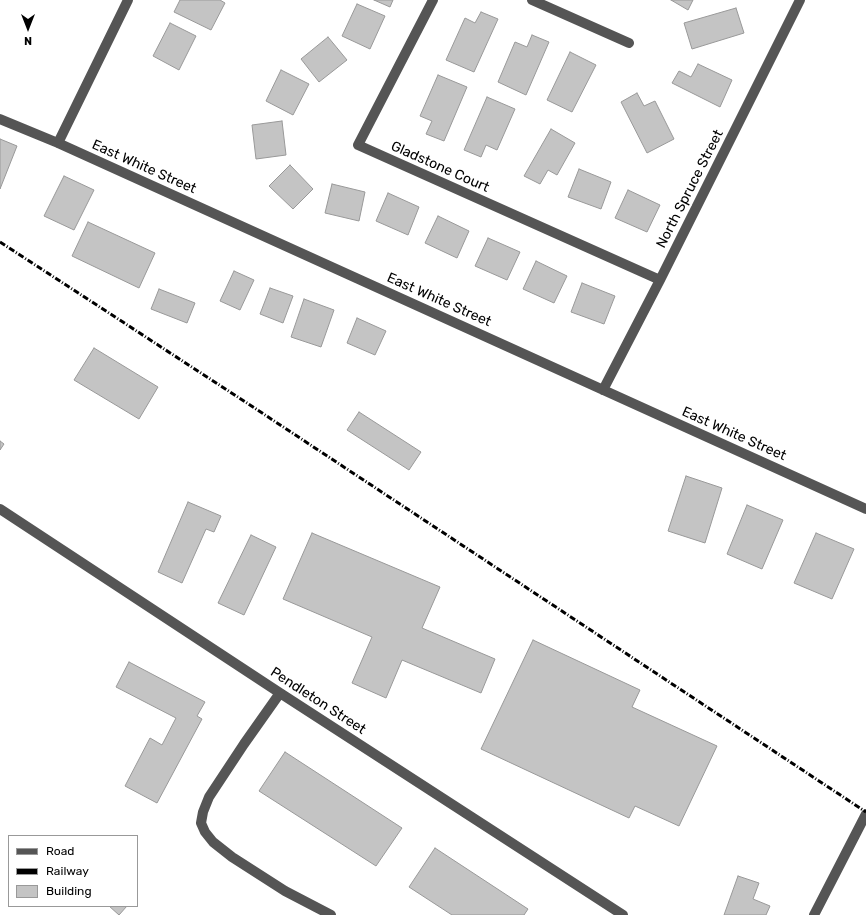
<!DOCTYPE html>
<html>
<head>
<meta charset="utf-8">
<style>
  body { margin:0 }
  #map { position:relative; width:866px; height:915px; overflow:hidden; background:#fff; font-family:Rubik,sans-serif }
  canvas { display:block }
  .legend { position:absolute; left:8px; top:835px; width:130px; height:72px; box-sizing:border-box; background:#fff; border:1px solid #999; margin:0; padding:5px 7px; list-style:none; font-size:12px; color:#000 }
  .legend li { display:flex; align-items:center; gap:8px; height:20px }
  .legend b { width:20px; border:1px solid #999 }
  .north { position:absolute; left:8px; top:8px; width:40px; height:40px; -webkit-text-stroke:3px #fff; paint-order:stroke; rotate:180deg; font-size:11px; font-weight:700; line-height:16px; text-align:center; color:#000 }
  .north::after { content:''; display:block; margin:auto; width:14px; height:18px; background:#000; clip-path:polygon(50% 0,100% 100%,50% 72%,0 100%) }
</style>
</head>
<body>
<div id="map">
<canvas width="866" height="915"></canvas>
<ul class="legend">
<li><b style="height:5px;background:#555"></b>Road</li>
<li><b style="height:5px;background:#000"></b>Railway</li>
<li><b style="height:11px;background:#c4c4c4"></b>Building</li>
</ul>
<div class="north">N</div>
</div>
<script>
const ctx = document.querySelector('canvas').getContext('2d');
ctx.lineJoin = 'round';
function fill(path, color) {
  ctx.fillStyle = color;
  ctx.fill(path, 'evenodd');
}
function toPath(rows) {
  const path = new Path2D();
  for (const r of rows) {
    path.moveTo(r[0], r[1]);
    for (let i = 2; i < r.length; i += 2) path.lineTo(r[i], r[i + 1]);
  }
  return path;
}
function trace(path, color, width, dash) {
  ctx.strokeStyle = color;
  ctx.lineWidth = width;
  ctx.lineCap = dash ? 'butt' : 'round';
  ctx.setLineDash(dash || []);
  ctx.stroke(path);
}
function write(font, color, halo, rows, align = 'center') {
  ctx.font = font + ' Rubik,sans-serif';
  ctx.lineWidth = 4;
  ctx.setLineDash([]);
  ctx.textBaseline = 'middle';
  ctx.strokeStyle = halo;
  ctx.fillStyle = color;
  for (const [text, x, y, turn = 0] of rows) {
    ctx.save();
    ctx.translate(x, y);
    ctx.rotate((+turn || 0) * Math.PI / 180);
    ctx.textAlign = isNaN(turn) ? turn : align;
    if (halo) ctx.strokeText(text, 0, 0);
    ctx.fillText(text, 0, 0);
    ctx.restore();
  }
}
const building = toPath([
  [180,0,220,0,225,3,211,30,174,12,180,0],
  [374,0,393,0,390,7,374,0],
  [671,0,693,0,688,10,671,0],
  [357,4,385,16,370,49,342,36,357,4],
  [736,8,744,33,692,49,684,23,736,8],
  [481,12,498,19,474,72,446,60,465,18,475,23,481,12],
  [170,23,196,36,179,70,153,56,170,23],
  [532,35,549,42,526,95,498,82,515,42,527,47,532,35],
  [328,37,347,60,319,82,301,59,328,37],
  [570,52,596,65,572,112,547,100,570,52],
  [698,64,732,80,720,107,672,83,679,71,691,77,698,64],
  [281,70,309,84,293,115,266,101,281,70],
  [438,75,467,87,444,141,426,134,432,121,420,116,438,75],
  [637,93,644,106,655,101,674,139,647,153,621,102,637,93],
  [487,97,515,109,497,150,486,145,481,157,464,150,487,97],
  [282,121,286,155,256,159,252,125,282,121],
  [551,129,575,143,557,175,548,170,540,184,524,176,551,129],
  [0,139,17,146,0,189,0,139],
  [290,165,313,189,293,209,269,186,290,165],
  [579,169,611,182,601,209,568,197,579,169],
  [64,176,94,190,74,230,44,216,64,176],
  [332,184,365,192,359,221,325,213,332,184],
  [628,190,660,205,647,232,615,218,628,190],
  [388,193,419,207,408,235,376,221,388,193],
  [438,216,469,231,457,258,425,243,438,216],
  [88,222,155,253,139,288,72,256,88,222],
  [488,238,520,252,507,280,475,266,488,238],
  [536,261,567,276,554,303,523,289,536,261],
  [234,271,254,280,240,310,220,301,234,271],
  [582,283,615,296,604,324,571,312,582,283],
  [270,288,293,296,283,323,260,314,270,288],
  [159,289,195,303,187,323,151,309,159,289],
  [304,299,334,310,321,347,291,337,304,299],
  [357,318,386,331,375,355,347,343,357,318],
  [94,348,158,387,139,419,74,380,94,348],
  [359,412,421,452,409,470,347,430,359,412],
  [0,441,4,444,0,450,0,441],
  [686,476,722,488,705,543,668,531,686,476],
  [188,502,221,516,214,532,206,529,182,583,158,572,188,502],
  [747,505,783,520,762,569,727,554,747,505],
  [312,533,440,587,422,628,495,659,481,693,402,660,386,698,352,683,372,637,283,599,312,533],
  [816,533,854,549,832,599,794,583,816,533],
  [251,535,276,547,244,615,218,603,251,535],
  [533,640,640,690,632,707,717,746,679,826,635,806,629,818,481,749,533,640],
  [129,662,205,702,197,716,202,719,157,803,125,786,150,738,162,745,176,718,116,687,129,662],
  [285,752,402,828,376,866,259,791,285,752],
  [435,848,528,909,524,915,452,915,409,887,435,848],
  [738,876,759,883,753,899,770,906,766,915,724,915,738,876],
  [109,906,127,906,119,915,109,906]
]);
fill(building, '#c4c4c4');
trace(building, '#999', 1);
trace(toPath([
  [433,0,358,145,660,280],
  [532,0,629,43],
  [0,119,58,143,866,509],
  [58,143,128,0],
  [603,390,660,280,800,0],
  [0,509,280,693,623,915],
  [280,693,244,744,209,797,203,812,201,823,205,832,213,842,232,857,285,891,331,915],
  [814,915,866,814]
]), '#555', 10);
trace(toPath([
  [0,242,247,403,866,812]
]), '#000', 3, [6, 2, 1, 2]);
write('14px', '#000', '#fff', [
  ["East White Street",144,167,24],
  ["Gladstone Court",440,167,24],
  ["North Spruce Street",690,189,-63],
  ["East White Street",439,300,24],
  ["East White Street",734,434,24],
  ["Pendleton Street",318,701,33]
]);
</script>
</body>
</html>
